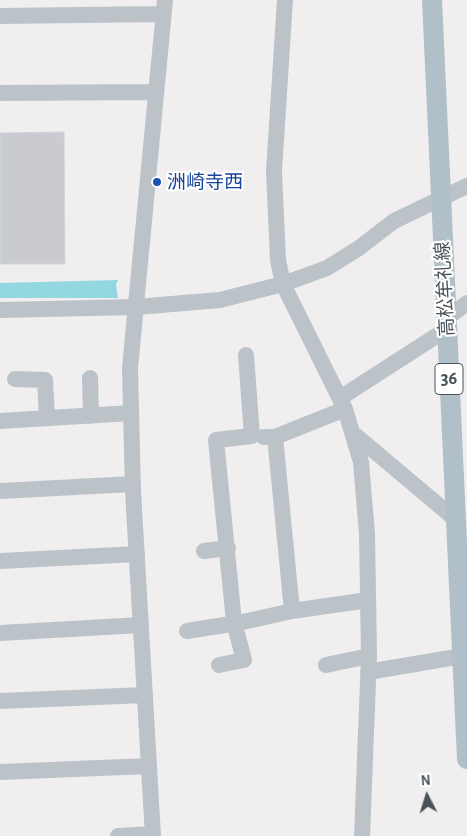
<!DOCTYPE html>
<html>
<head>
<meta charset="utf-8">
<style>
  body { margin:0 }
  #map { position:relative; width:467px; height:836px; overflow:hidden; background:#f0eeee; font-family:"Alegreya Sans",sans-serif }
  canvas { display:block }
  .north { position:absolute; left:402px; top:771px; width:50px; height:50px; -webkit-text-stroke:4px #fff; paint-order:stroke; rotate:355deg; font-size:14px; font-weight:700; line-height:20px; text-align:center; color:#485259 }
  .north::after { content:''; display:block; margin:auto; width:18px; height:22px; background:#485259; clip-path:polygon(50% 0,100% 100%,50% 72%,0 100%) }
</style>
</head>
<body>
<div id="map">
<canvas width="467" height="836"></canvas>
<div class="north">N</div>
</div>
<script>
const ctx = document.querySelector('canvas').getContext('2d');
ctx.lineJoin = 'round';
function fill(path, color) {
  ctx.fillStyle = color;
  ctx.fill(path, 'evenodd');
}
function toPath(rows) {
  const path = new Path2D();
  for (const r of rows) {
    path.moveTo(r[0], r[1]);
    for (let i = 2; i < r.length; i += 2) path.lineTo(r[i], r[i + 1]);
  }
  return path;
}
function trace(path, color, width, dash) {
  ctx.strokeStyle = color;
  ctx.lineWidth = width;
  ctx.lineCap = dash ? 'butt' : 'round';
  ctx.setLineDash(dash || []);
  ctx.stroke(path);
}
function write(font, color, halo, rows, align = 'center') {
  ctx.font = font + ' "Alegreya Sans","Noto Sans JP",sans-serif';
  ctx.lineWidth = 4.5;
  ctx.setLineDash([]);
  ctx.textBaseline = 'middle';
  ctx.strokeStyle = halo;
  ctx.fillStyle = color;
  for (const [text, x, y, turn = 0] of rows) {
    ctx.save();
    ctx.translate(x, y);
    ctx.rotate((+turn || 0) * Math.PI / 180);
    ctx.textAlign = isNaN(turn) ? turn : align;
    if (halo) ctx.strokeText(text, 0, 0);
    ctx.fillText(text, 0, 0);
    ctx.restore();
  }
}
fill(toPath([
  [118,280,116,285,118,298,0,298,0,283]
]), '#93d8e1');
const building = toPath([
  [64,132,65,264,0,264,0,133,64,132]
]);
fill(building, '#c9cbd0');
trace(building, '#d2d5d8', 1);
trace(toPath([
  [285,0,274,171,278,260,283,284,345,409,361,462,367,534,369,656,362,836],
  [0,16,163,14],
  [0,93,155,92],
  [0,310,136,307,220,300,283,284,327,268,359,248,394,221,467,186],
  [446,319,467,303],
  [90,378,91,416],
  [15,379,45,380,47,418],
  [340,398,447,329],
  [0,421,131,413],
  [354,434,455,519],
  [264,437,275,437,345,409],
  [275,437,292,611],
  [0,491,133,484],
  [204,551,228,548],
  [0,561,137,554],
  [187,631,243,622,292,611,368,600],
  [0,633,141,625],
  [219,665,244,660,234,622,216,440,252,436,246,355],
  [326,665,369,656],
  [368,672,462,656],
  [0,701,145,695],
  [0,772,149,766],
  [118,836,153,834],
  [153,836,133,491,130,368,165,0]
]), '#bbc3c9', 16);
trace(toPath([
  [432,0,467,759]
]), '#b1bfc9', 20);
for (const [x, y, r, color] of [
  [157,182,5,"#1a4fb4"]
]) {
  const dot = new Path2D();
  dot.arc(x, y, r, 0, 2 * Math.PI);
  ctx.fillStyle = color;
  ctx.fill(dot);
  trace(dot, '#fff', 2);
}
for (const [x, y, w] of [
  [449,379,28]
]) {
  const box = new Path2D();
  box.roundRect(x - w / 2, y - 15.5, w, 31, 4);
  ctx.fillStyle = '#fff';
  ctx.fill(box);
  trace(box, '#485259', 1);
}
write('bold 18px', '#485259', null, [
  ["36",449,379]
]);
write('19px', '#164399', '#fff', [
  ["洲崎寺西",167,182]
], 'left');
write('19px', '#485259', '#fff', [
  ["高松牟礼線",445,289,-93]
]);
</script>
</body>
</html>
